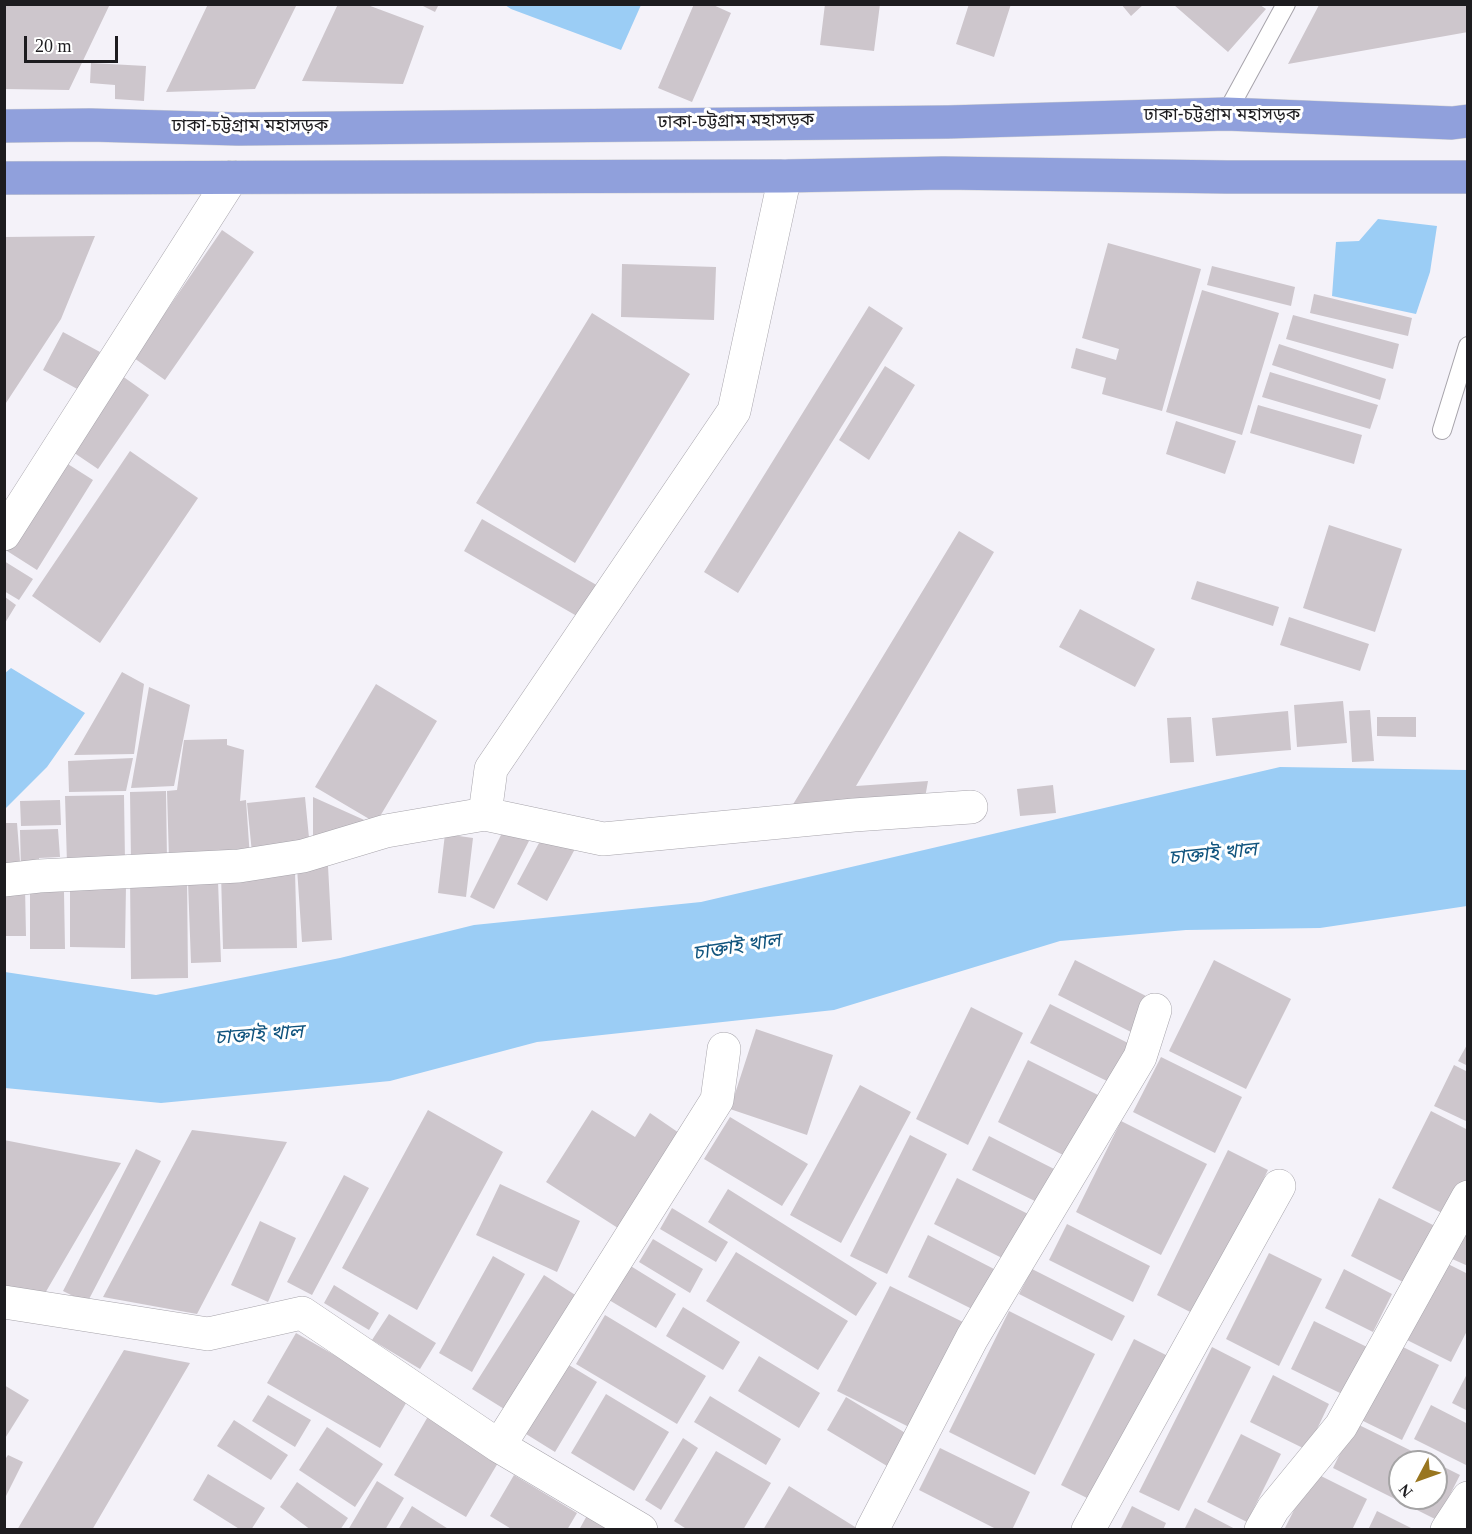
<!DOCTYPE html>
<html>
<head>
<meta charset="utf-8">
<style>
  body { margin:0 }
  #map { position:relative; width:1472px; height:1534px; overflow:hidden; background:#f4f2f9; font-family:Georgia,serif }
  canvas { display:block }
  .frame { position:absolute; inset:0; border:6px solid #1d1c1f; pointer-events:none }
  .north { position:absolute; left:1388px; top:1450px; width:60px; height:60px; box-sizing:border-box; background:#fff; border:2px solid #a5a4a5; border-radius:50%; rotate:229deg; font-size:16px; font-weight:700; line-height:24px; text-align:center; color:#1d1c1f }
  .north::after { content:''; display:block; margin:auto; width:21px; height:27px; background:#997620; clip-path:polygon(50% 0,100% 100%,50% 72%,0 100%) }
  .scale { position:absolute; left:24px; top:36px; width:94px; height:27px; box-sizing:border-box; border:3px solid #1d1c1f; border-top:0; padding-left:8px; font-size:18px; line-height:21px; white-space:nowrap; color:#1d1c1f; -webkit-text-stroke:4px #fff; paint-order:stroke }
</style>
</head>
<body>
<div id="map">
<canvas width="1472" height="1534"></canvas>
<div class="frame"></div>
<div class="north">N</div>
<div class="scale">20 m</div>
</div>
<script>
const ctx = document.querySelector('canvas').getContext('2d');
ctx.lineJoin = 'round';
function fill(path, color) {
  ctx.fillStyle = color;
  ctx.fill(path, 'evenodd');
}
function toPath(rows) {
  const path = new Path2D();
  for (const r of rows) {
    path.moveTo(r[0], r[1]);
    for (let i = 2; i < r.length; i += 2) path.lineTo(r[i], r[i + 1]);
  }
  return path;
}
function trace(path, color, width, dash) {
  ctx.strokeStyle = color;
  ctx.lineWidth = width;
  ctx.lineCap = dash ? 'butt' : 'round';
  ctx.setLineDash(dash || []);
  ctx.stroke(path);
}
function write(font, color, halo, rows, align = 'center') {
  ctx.font = font + ' Georgia,"Noto Sans Bengali",serif';
  ctx.lineWidth = 6;
  ctx.setLineDash([]);
  ctx.textBaseline = 'middle';
  ctx.strokeStyle = halo;
  ctx.fillStyle = color;
  for (const [text, x, y, turn = 0] of rows) {
    ctx.save();
    ctx.translate(x, y);
    ctx.rotate((+turn || 0) * Math.PI / 180);
    ctx.textAlign = isNaN(turn) ? turn : align;
    if (halo) ctx.strokeText(text, 0, 0);
    ctx.fillText(text, 0, 0);
    ctx.restore();
  }
}
fill(toPath([
  [505,5,641,5,621,50,511,9],
  [1378,219,1437,226,1430,272,1416,314,1332,296,1336,242,1359,241],
  [11,668,85,713,47,767,5,809,4,674],
  [1280,767,1467,770,1467,906,1320,928,1186,930,1060,941,834,1010,537,1042,390,1081,161,1103,5,1088,5,972,156,995,340,958,474,925,701,902]
]), '#9bcdf5');
fill(toPath([
  [5,4,110,4,69,90,5,89],
  [208,4,297,4,255,89,166,92],
  [338,4,365,4,424,26,403,84,302,81],
  [419,4,439,4,435,12],
  [694,4,711,4,731,13,692,102,658,88],
  [825,4,880,4,874,51,820,45],
  [969,4,1011,4,994,57,956,44],
  [1121,4,1144,4,1131,16],
  [1174,5,1260,5,1266,9,1228,52],
  [1319,5,1468,5,1468,32,1288,64],
  [91,63,146,66,144,101,115,99,115,85,90,83],
  [222,230,254,252,165,380,134,358],
  [95,236,61,319,4,406,4,237],
  [1108,243,1201,269,1162,411,1102,394,1106,378,1071,368,1076,348,1116,360,1119,349,1082,338],
  [622,264,716,267,714,320,621,317],
  [1212,266,1295,287,1291,306,1207,285],
  [1202,290,1279,313,1242,435,1166,412],
  [1314,294,1412,318,1408,336,1310,313],
  [869,306,903,328,738,593,704,572],
  [592,313,690,374,575,563,476,503],
  [1293,315,1399,344,1393,369,1286,339],
  [63,332,100,352,79,390,43,370],
  [1279,344,1386,379,1380,400,1272,365],
  [885,366,915,385,869,460,839,440],
  [1270,372,1378,405,1370,429,1262,397],
  [118,373,149,395,98,469,67,448],
  [1258,405,1362,435,1354,464,1250,433],
  [1176,421,1236,441,1225,474,1166,454],
  [130,451,198,498,100,643,32,596],
  [60,459,93,480,37,570,4,549],
  [482,519,600,587,582,619,464,551],
  [1329,525,1402,549,1375,632,1303,608],
  [959,531,994,552,856,786,928,781,925,798,789,811],
  [4,561,33,579,19,600,4,591],
  [1197,581,1279,607,1273,626,1191,599],
  [5,597,16,605,5,623],
  [1080,609,1155,649,1135,687,1059,647],
  [1289,617,1369,644,1360,671,1280,645],
  [122,672,144,684,134,754,74,755],
  [376,684,437,721,376,823,315,787],
  [149,687,190,705,174,786,131,788],
  [1343,701,1347,743,1297,747,1294,705],
  [1370,710,1374,761,1352,762,1349,711],
  [1288,711,1291,750,1216,756,1212,718],
  [1191,717,1194,762,1170,763,1167,718],
  [1377,717,1416,717,1416,737,1377,736],
  [227,739,227,745,244,750,240,801,246,800,250,858,169,860,167,791,177,790,184,740],
  [133,758,126,791,69,792,68,761],
  [1053,785,1056,813,1020,816,1017,789],
  [166,791,167,860,131,861,130,792],
  [124,795,125,862,67,864,65,796],
  [305,797,310,848,252,853,247,803],
  [313,797,371,823,313,848],
  [60,800,61,825,21,826,20,801],
  [4,823,17,823,21,874,4,875],
  [58,829,60,857,39,858,40,869,21,870,20,830],
  [504,829,529,841,494,909,470,897],
  [546,830,576,847,547,901,517,884],
  [445,834,473,838,466,897,438,893],
  [328,866,332,940,302,942,297,868],
  [295,871,297,948,223,949,221,873],
  [187,874,188,978,131,979,130,875],
  [218,881,221,962,191,963,188,882],
  [70,885,126,885,125,948,70,947],
  [4,886,25,886,26,936,4,936],
  [30,892,64,892,65,949,30,949],
  [1075,960,1148,997,1131,1032,1058,995],
  [1214,960,1291,999,1246,1089,1169,1051],
  [1050,1004,1132,1045,1113,1084,1030,1043],
  [971,1007,1023,1033,968,1145,916,1119],
  [756,1029,833,1055,807,1135,730,1109],
  [1468,1043,1468,1066,1458,1061],
  [1161,1057,1242,1097,1215,1153,1133,1112],
  [1028,1060,1100,1096,1069,1158,998,1122],
  [1454,1065,1468,1072,1468,1122,1434,1106],
  [860,1085,911,1112,841,1243,790,1215],
  [428,1110,503,1152,417,1310,342,1268],
  [592,1110,635,1137,650,1113,682,1135,621,1230,546,1182],
  [1431,1111,1468,1130,1468,1181,1450,1217,1392,1188],
  [730,1117,808,1164,782,1206,704,1159],
  [1121,1121,1207,1164,1161,1255,1076,1212],
  [192,1130,287,1142,197,1314,103,1297],
  [910,1135,947,1154,887,1274,850,1256],
  [989,1136,1062,1173,1045,1206,972,1170],
  [4,1140,121,1163,44,1295,4,1288],
  [136,1149,161,1161,87,1303,63,1291],
  [1228,1150,1268,1170,1196,1315,1157,1295],
  [344,1175,369,1188,312,1295,287,1282],
  [957,1178,1034,1217,1012,1263,934,1224],
  [500,1184,580,1221,557,1272,476,1235],
  [728,1189,877,1283,856,1316,708,1222],
  [1379,1198,1437,1227,1409,1285,1351,1256],
  [672,1208,728,1242,716,1262,660,1229],
  [260,1221,296,1238,268,1302,231,1285],
  [1067,1224,1150,1266,1133,1302,1049,1260],
  [1468,1227,1468,1266,1450,1258],
  [928,1235,994,1269,974,1310,908,1277],
  [653,1239,703,1269,690,1293,639,1262],
  [736,1252,848,1321,818,1370,706,1301],
  [1269,1253,1322,1279,1279,1366,1226,1339],
  [493,1256,525,1274,472,1372,439,1353],
  [1444,1262,1468,1274,1468,1329,1451,1362,1405,1339],
  [629,1265,676,1294,656,1328,609,1300],
  [1032,1269,1125,1316,1112,1341,1019,1294],
  [1344,1269,1392,1294,1373,1332,1325,1308],
  [544,1275,580,1298,509,1412,472,1389],
  [334,1285,379,1313,369,1330,324,1303],
  [890,1286,965,1323,913,1429,837,1391],
  [683,1307,740,1342,723,1370,666,1336],
  [1009,1311,1095,1354,1035,1475,949,1432],
  [389,1314,436,1343,420,1369,372,1340],
  [605,1315,706,1376,677,1424,576,1364],
  [1314,1321,1367,1347,1344,1395,1291,1369],
  [296,1333,409,1398,380,1448,267,1383],
  [1134,1339,1172,1358,1099,1504,1061,1485],
  [1397,1344,1439,1365,1402,1440,1359,1419],
  [1212,1347,1251,1367,1179,1511,1139,1492],
  [124,1350,190,1363,92,1530,17,1530],
  [759,1356,820,1393,799,1428,738,1391],
  [559,1359,597,1382,555,1452,518,1429],
  [1468,1372,1468,1411,1452,1403],
  [1273,1375,1329,1404,1307,1450,1250,1422],
  [4,1385,29,1400,4,1440],
  [606,1394,669,1432,634,1491,571,1453],
  [268,1395,311,1420,295,1447,252,1421],
  [710,1396,781,1439,766,1465,694,1422],
  [846,1397,912,1437,892,1469,827,1430],
  [1431,1405,1468,1424,1468,1466,1414,1439],
  [430,1413,502,1456,466,1517,394,1475],
  [234,1420,288,1455,271,1480,217,1446],
  [1355,1423,1434,1462,1400,1462,1400,1498,1436,1498,1436,1463,1460,1475,1437,1520,1333,1468],
  [327,1427,383,1464,355,1507,299,1470],
  [1241,1434,1281,1454,1247,1522,1207,1502],
  [683,1438,698,1448,661,1510,645,1500],
  [940,1448,1030,1492,1012,1530,998,1530,919,1490],
  [716,1451,771,1483,743,1530,688,1530,674,1521],
  [8,1455,23,1462,4,1500,4,1461],
  [1313,1472,1367,1499,1352,1530,1284,1530],
  [208,1474,265,1508,251,1530,241,1530,193,1500],
  [514,1475,577,1513,567,1530,513,1530,490,1516],
  [377,1481,404,1498,385,1530,348,1530],
  [297,1482,348,1518,340,1530,311,1530,280,1507],
  [789,1486,860,1530,763,1530],
  [412,1506,450,1530,398,1530],
  [1132,1506,1166,1523,1163,1530,1120,1530],
  [1195,1508,1237,1530,1184,1530],
  [590,1510,622,1530,579,1530],
  [1377,1511,1415,1530,1368,1530]
]), '#cdc6cc');
const service = toPath([
  [1226,114,1286,4],
  [1442,430,1468,346]
]);
const minor = toPath([
  [4,534,232,177],
  [485,814,491,769,734,411,785,176],
  [4,880,39,876,239,866,303,856,386,831,485,814,603,839,854,815,971,807],
  [4,1302,208,1334,302,1313,499,1446,641,1530],
  [499,1446,717,1100,724,1049],
  [872,1530,972,1338,1140,1057,1155,1010],
  [1088,1530,1279,1186],
  [1261,1530,1273,1509,1341,1426,1468,1197],
  [1447,1530,1468,1498]
]);
const trunk = toPath([
  [4,126,90,125,238,129,948,122,1226,114,1452,123,1468,121],
  [4,178,785,176,943,173,1227,177,1468,177]
]);
trace(service, '#a7a4ab', 20);
trace(minor, '#a7a4ab', 34);
trace(trunk, '#d2d2d2', 34);
trace(service, '#fff', 18);
trace(minor, '#fff', 33);
trace(trunk, '#90a0dc', 33);
write('18px', '#1d1c1f', '#fff', [
  ["ঢাকা-চট্টগ্রাম মহাসড়ক",1222,117],
  ["ঢাকা-চট্টগ্রাম মহাসড়ক",736,123,-1],
  ["ঢাকা-চট্টগ্রাম মহাসড়ক",250,128]
]);
write('italic 20px', '#10547e', '#fff', [
  ["চাক্তাই খাল",1213,856,-6],
  ["চাক্তাই খাল",737,949,-9],
  ["চাক্তাই খাল",259,1037,-4]
]);
</script>
</body>
</html>
